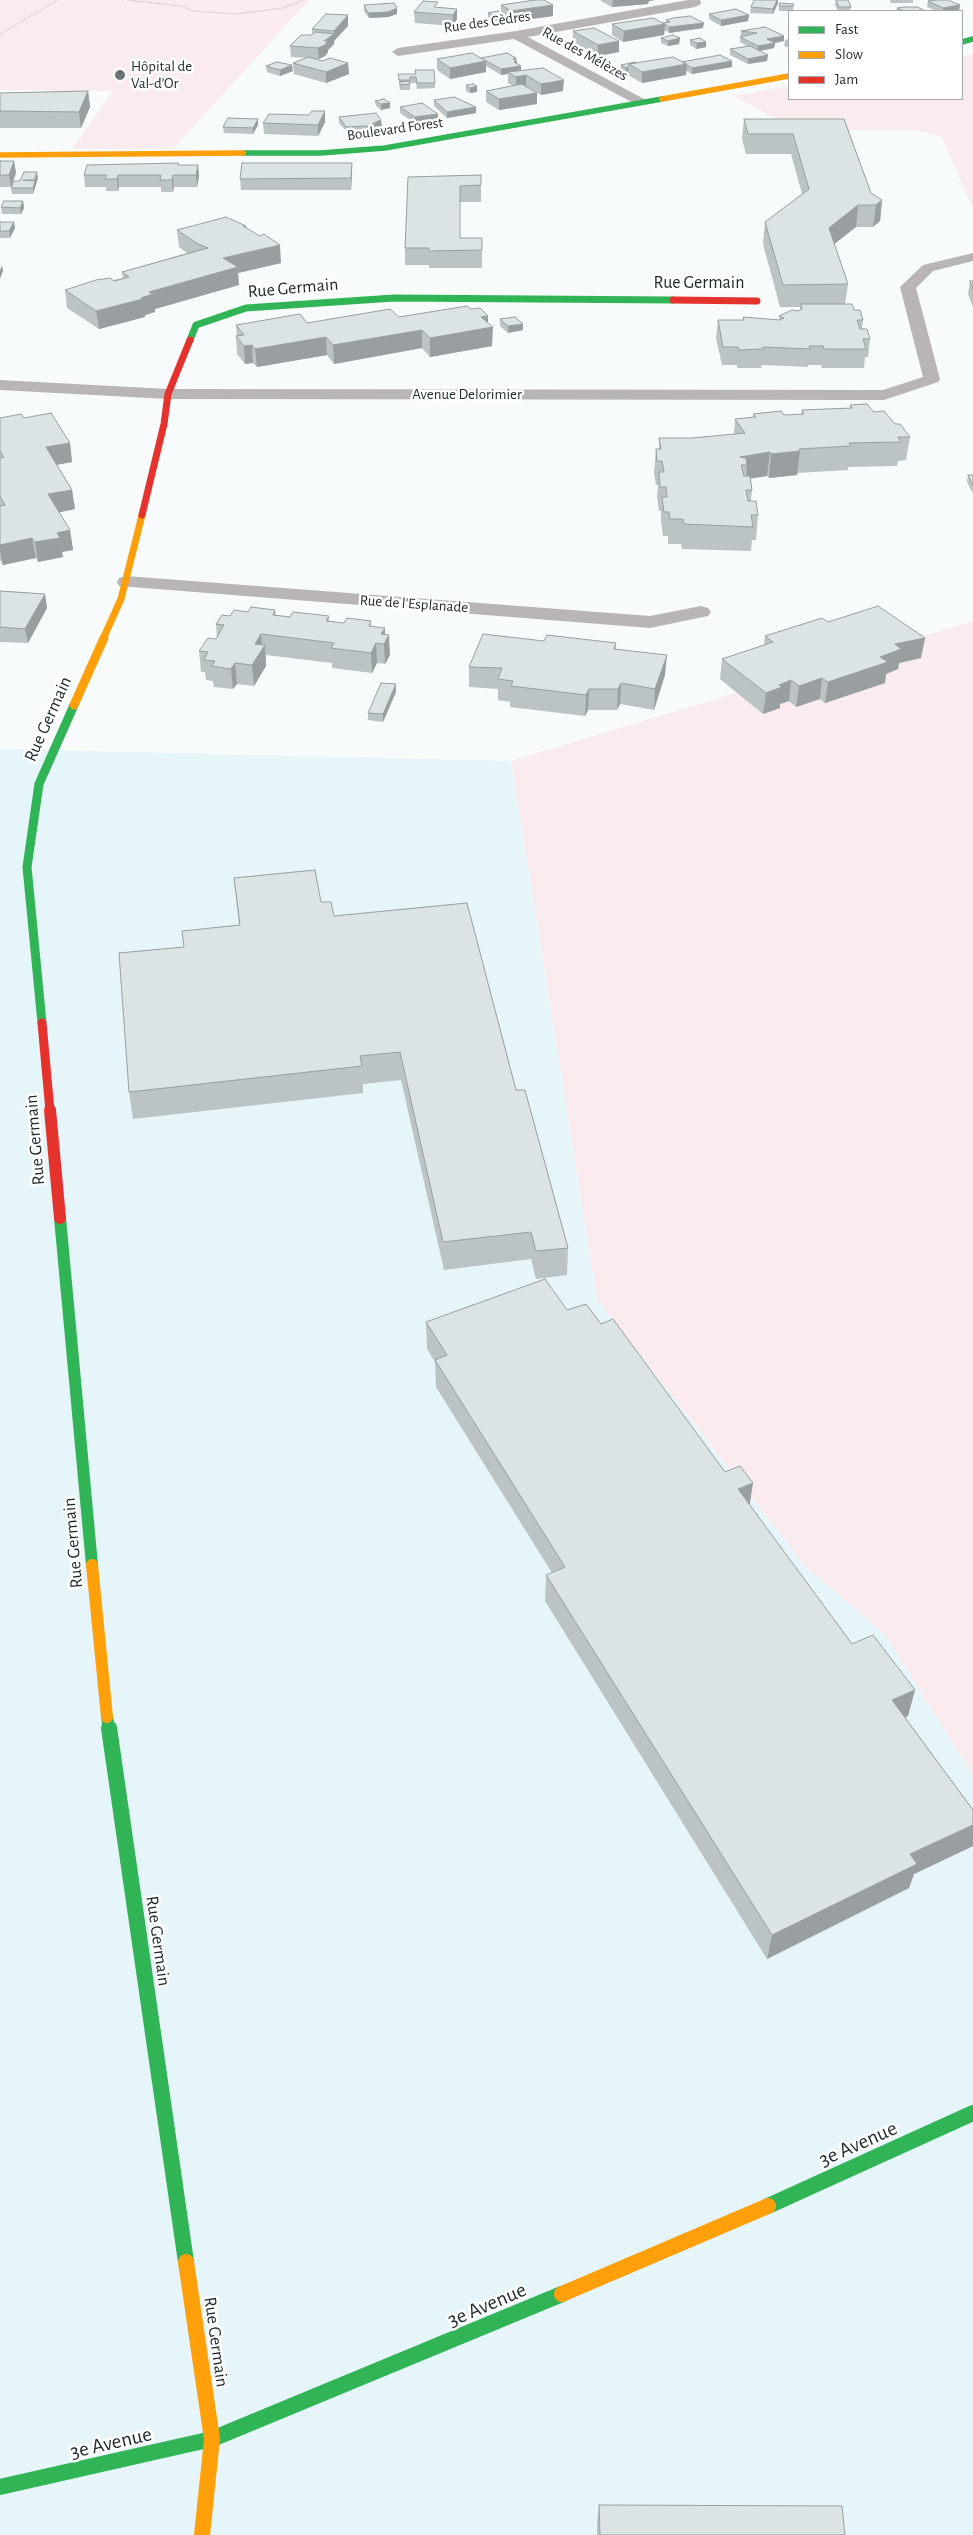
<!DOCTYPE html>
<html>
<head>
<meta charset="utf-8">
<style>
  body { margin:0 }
  #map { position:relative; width:973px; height:2535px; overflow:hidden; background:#f7fbfb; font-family:"Alegreya Sans",sans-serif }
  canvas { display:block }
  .legend { position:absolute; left:788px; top:10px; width:175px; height:90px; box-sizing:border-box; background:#fff; border:1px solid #a5a9ab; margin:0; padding:6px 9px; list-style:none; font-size:15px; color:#1d292d }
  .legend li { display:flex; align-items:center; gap:10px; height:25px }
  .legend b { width:25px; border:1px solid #a5a9ab }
</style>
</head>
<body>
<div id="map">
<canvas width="973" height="2535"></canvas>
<ul class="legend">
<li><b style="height:6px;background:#30b455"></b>Fast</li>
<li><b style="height:6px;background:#ff9f0a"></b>Slow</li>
<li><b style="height:6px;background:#e5322d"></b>Jam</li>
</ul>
</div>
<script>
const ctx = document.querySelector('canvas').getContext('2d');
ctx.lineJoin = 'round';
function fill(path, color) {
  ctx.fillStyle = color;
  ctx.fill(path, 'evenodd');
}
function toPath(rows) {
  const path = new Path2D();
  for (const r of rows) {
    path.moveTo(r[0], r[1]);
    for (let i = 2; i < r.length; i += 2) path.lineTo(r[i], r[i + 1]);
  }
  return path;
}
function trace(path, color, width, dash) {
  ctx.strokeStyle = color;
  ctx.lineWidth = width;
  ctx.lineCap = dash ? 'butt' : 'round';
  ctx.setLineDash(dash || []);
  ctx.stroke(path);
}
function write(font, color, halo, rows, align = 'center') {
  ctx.font = font + ' "Alegreya Sans",sans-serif';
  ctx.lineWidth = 5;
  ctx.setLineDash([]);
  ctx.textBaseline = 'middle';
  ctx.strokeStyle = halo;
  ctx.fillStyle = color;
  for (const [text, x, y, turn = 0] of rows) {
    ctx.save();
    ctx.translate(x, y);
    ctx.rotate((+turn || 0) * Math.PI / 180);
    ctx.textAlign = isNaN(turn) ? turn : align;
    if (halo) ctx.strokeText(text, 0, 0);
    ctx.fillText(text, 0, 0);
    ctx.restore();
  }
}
fill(toPath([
  [0,749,511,761,597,1300,805,1566,885,1635,973,1776,973,2535,0,2535]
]), '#e6f5f9');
fill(toPath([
  [0,0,309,0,173,149,72,149,113,91,0,90],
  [973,54,973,209,942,137,915,130,799,130,733,96,789,86,789,99,962,99,962,56],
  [973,621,973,1776,885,1635,805,1566,597,1300,511,761]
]), '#f9ebee');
trace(toPath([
  [127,0,181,6,193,11,237,14,284,8,303,0],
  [0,34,58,0]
]), '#bab9ba', 1, [1, 1]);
fill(toPath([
  [688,0,700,0,701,4,695,7,528,37,644,99,645,102,639,106,514,39,398,56,392,52,398,48,516,31,688,0],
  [973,253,973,261,933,271,916,288,940,379,938,382,884,400,168,399,0,390,0,380,168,389,883,390,923,377,900,287,923,265,973,253],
  [126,576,650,616,701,606,708,608,711,612,708,616,650,628,119,586,117,582,119,578,126,576]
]), '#b9b4b6');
trace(toPath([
  [962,42,973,39],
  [243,153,321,153,385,148,662,99]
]), '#30b455', 5.5);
trace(toPath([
  [190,340,196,325,246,308,394,298,673,300]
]), '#30b455', 7);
trace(toPath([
  [42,1023,27,867,39,784,74,705]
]), '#30b455', 9);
trace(toPath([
  [60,1218,92,1565],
  [107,1717,109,1729]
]), '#30b455', 12);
trace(toPath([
  [109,1728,186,2262],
  [768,2206,973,2113],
  [0,2487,212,2439,562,2294]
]), '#30b455', 16);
trace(toPath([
  [662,99,789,76],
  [0,155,243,153]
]), '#ff9f0a', 5.5);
trace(toPath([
  [103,639,121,599,142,515]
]), '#ff9f0a', 7);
trace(toPath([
  [74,705,104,638]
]), '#ff9f0a', 9);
trace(toPath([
  [92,1565,107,1717]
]), '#ff9f0a', 12);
trace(toPath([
  [186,2262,212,2439,202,2535],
  [562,2294,768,2206]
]), '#ff9f0a', 16);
trace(toPath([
  [673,300,757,301],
  [142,515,164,424,168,394,190,340]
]), '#e5322d', 7);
trace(toPath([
  [42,1023,50,1111]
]), '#e5322d', 9);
trace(toPath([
  [50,1110,60,1218]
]), '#e5322d', 12);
fill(toPath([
  [601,0,655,0,649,1,648,4,612,7,601,1],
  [836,0,851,7,850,11,838,11,835,5],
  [890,0,913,0,913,3,891,3],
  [928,1,960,5,959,11,937,11,927,7],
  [778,3,773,14,750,13,751,7],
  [794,4,793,11,779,11,779,6],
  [364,5,397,14,388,17,369,18,364,11],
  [501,5,553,16,511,22,503,17,503,20,493,21,488,18,488,13,501,14],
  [897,8,926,11,896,11],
  [457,9,457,19,453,26,415,23,414,12],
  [709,14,749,15,748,21,721,26,709,19],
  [348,15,348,26,334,41,334,44,328,50,328,52,325,56,319,59,314,59,322,61,348,63,349,74,326,83,294,74,293,63,306,58,291,57,290,46,312,34,312,29],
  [666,20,703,28,669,33,665,30,664,35,623,42,612,35,612,24,663,23,666,22],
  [573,31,619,52,598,56,573,42],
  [741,31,784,36,784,41,775,43,774,48,760,51,767,61,748,64,730,55,730,49,747,46,740,42],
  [661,38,680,38,679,44,668,46,661,43],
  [789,39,789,48,784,46,785,40],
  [690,40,706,47,696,49,690,45],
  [481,58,516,58,517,63,521,66,521,70,563,91,541,95,526,86,537,93,537,104,499,110,486,102,486,91,513,86,508,83,508,74,501,75,486,66,486,72,450,79,437,70,437,59,481,59],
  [732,61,732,67,692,74,686,71,686,75,642,83,628,75,628,73,626,74,620,71,621,65,636,63],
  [266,66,293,71,280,76,267,72],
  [398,74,416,74,435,83,435,88,417,89,416,83,410,83,410,90,400,90],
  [466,85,477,92,470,93,466,91],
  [88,91,90,107,81,128,0,128,0,93],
  [434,100,476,107,476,113,447,118,434,106],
  [375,101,390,103,390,108,381,110,376,106],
  [400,107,438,114,438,119,415,123,400,113],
  [325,111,325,122,318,136,264,134,263,123,309,115],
  [339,117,382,126,367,132,347,132,339,123],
  [258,119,258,125,253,134,224,133,223,127],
  [744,119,844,119,871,193,882,200,880,221,873,227,856,227,834,244,848,284,845,304,854,310,863,320,862,329,870,339,868,357,865,357,864,368,822,368,821,365,808,365,808,367,762,365,761,368,737,368,737,365,722,365,716,338,718,320,743,320,743,317,779,320,779,316,800,310,800,307,780,307,763,244,765,222,802,194,791,154,746,154,742,139],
  [0,161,14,161,16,173,11,187,0,187],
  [178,163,179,165,198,165,199,177,197,187,174,187,173,192,161,192,161,187,119,187,118,191,106,191,106,187,85,187,84,175],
  [352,163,352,175,351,190,241,190,240,179],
  [481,175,481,202,460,202,460,238,482,238,482,268,429,268,429,265,405,265,405,248,408,177],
  [38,178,33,194,12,194,11,188,20,181],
  [23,201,24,208,21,214,2,214,1,207],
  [0,222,14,222,15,228,10,238,0,238],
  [246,226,247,228,281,263,238,273,239,285,155,309,155,312,145,315,145,317,99,329,67,308,65,290,123,278,122,272,187,253,179,247,177,230],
  [970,281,973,281,973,307,968,294],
  [399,317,488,323,492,346,430,357,422,348,334,364,327,355,257,367,253,363,245,364,237,354,236,336,237,336,236,325,307,323],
  [500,319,523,330,508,333,500,326],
  [850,405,874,412,895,424,910,437,906,460,898,461,897,466,848,467,848,470,798,473,797,475,769,478,767,476,750,479,752,490,751,501,758,515,756,540,752,540,751,551,682,549,681,544,668,544,668,536,663,536,661,521,661,511,659,511,657,496,658,485,656,485,654,473,656,449,659,449,659,438,692,438,734,434,735,419,753,417,753,414,784,415,801,414,802,410,850,408],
  [0,418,24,418,70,443,72,462,57,465,72,490,75,509,59,512,70,530,73,550,62,552,63,557,38,562,36,558,3,565,0,560],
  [968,475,973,475,973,492,972,492,967,482],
  [0,591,45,594,47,608,28,643,0,642],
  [275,610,276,615,290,617,329,616,329,621,344,623,371,621,371,626,385,634,390,655,385,664,377,663,372,673,332,668,332,663,266,655,266,666,254,686,237,684,233,689,214,687,213,681,206,680,205,672,201,672,199,651,216,639,217,637,216,624,230,616,248,612],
  [828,622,925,638,921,658,899,663,898,669,886,674,885,683,825,703,820,699,796,707,789,701,780,704,780,708,763,714,720,679,722,659,764,645,765,636],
  [544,641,616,643,616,649,665,675,654,710,620,704,617,710,588,710,585,716,510,707,510,702,498,700,498,689,469,687,469,667],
  [396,684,396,692,383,722,368,720,368,713],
  [234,878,321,902,334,916,516,1090,568,1248,567,1275,536,1279,531,1259,444,1270,401,1080,363,1084,363,1093,133,1119,129,1092,184,947,239,925],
  [567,1310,601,1324,750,1506,852,1644,908,1716,905,1717,973,1810,973,1846,914,1874,909,1888,767,1959,545,1601,546,1575,552,1573,436,1387,435,1362,427,1349,426,1322],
  [599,2505,845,2535,597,2535,597,2522]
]), '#bcc3c4');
fill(toPath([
  [613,0,655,0,649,1,648,4,612,7],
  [777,0,778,0,778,3,773,14,773,9],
  [553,5,553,16,511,22,511,11],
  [960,5,959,11,943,11,943,8],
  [397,8,397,14,388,17,369,18,368,13],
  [457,9,457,19,453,26,453,15],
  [348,15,348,26,334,41,334,31],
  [503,15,503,20,493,21,493,16],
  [749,15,748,21,721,26,721,20],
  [704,23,703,28,669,33,669,27],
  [665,24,664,35,623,42,624,31],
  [334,34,334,44,328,50,328,52,325,56,319,59,318,48,324,41],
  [784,36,784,41,775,43,774,48,758,51,758,46,767,39],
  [680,38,679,44,668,46,668,41],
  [619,41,619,52,598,56,598,45],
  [706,42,706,47,696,49,697,43],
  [768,55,767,61,748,64,748,59],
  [516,58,516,62,517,61,517,67,521,66,521,72,508,72,508,74,501,75,501,69,513,59],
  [486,61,486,72,450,79,450,68],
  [732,61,732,67,692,74,692,68],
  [348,63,349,74,326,83,326,72],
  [687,64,686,75,642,83,642,72],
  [292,65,293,71,280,76,280,70],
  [628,67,628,73,626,74,626,68],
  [526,75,526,86,516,88,516,77],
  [564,80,563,91,541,95,541,84],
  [477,86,477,92,470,93,470,88],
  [88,91,90,107,81,128,79,112],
  [537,93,537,104,499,110,499,99],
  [390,103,390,108,381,110,381,104],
  [476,107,476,113,447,118,447,112],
  [325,111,325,122,318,136,318,125],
  [438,114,438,119,415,123,415,117],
  [258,119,258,125,253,134,253,128],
  [381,120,382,126,367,132,367,126],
  [14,161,16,173,11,187,9,175],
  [352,163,352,175,351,190,351,178],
  [198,165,199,177,197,187,196,175],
  [37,172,38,178,33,194,33,188],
  [118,175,119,187,118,191,117,179],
  [173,175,174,187,173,192,172,180],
  [882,200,880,221,873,227,876,205],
  [23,201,24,208,21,214,20,208],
  [858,205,856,227,827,250,829,228],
  [14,222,15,228,10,238,9,231],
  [280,245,281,263,238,273,239,285,155,309,155,312,145,315,145,317,99,329,96,311,141,298,149,292,223,258],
  [2,265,3,271,0,279,0,270],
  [488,316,488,328,493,327,492,346,430,357,430,338,481,317],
  [523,324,523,330,508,333,508,326],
  [422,330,422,348,334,364,333,345],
  [326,337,327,355,257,367,255,349],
  [252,345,253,363,245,364,244,346],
  [70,443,72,462,49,466,46,447],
  [800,451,797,475,769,478,771,454],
  [770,452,767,476,746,479,747,465,740,457],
  [72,490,75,509,52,514,48,494],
  [70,530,73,550,62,552,63,557,38,562,35,542,57,533],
  [32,538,36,558,3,565,0,551,0,545],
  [45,594,47,608,28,643,25,629],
  [385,628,385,642,389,635,390,655,385,664,384,644,381,634],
  [261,634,262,649,265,645,266,666,254,686,252,665,255,644],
  [925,638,921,658,899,663,898,669,886,674,885,683,825,703,828,682,880,657,895,644],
  [376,643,377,663,372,673,371,653],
  [667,655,665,675,654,710,655,689],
  [235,663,237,684,233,689,231,669],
  [822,678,820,699,796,707,799,686],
  [791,680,789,701,780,704,780,708,763,714,766,693,779,685],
  [621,683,620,704,617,710,618,689],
  [396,684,396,692,383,722,383,714],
  [589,689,588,710,585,716,586,695],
  [753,1483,749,1510,738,1489],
  [915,1690,908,1716,886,1726,892,1700],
  [973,1825,973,1846,914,1874,909,1888,767,1959,772,1935,910,1854]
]), '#999fa0');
const building = toPath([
  [535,0,544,0,553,5,511,11,501,5,535,0],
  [754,0,777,0,773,9,751,7,754,0],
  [836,0,848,0,851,7,839,7,836,0],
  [936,0,948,0,960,5,943,8,928,1,936,0],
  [423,1,438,2,434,7,457,9,453,15,414,12,423,1],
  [394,3,397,8,388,12,368,13,364,5,394,3],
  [780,3,794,4,793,6,779,6,780,3],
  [905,7,917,7,926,11,904,11,897,8,905,7],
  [736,9,749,15,721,20,709,14,736,9],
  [498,11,503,15,493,16,488,13,498,11],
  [326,14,348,15,334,31,312,29,326,14],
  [690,16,704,23,669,27,663,23,670,22,666,20,673,18,690,16],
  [653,18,665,24,624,31,612,24,653,18],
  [765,27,784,36,767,39,775,43,758,46,740,37,757,33,741,31,765,27],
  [594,28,619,41,598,45,573,31,594,28],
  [316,32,334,34,324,41,328,41,325,45,318,48,290,46,301,35,311,35,316,32],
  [673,35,680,38,668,41,661,38,673,35],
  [700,38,706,42,697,43,690,40,700,38],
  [750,46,768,55,748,59,730,49,750,46],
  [472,53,486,61,450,68,437,59,472,53],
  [507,53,516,58,513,59,517,61,514,62,521,66,501,69,481,58,507,53],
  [720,55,732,61,692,68,682,62,720,55],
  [309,57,322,61,330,58,348,63,326,72,293,63,309,57],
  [673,57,687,64,642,72,629,64,673,57],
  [277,62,292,65,280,70,266,66,277,62],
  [635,62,636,63,629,64,628,67,626,68,621,65,635,62],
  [543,68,564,80,541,84,526,75,516,77,508,72,543,68],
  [415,70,434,70,435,83,417,83,416,77,410,77,410,80,399,80,398,74,416,74,415,70],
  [409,81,410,84,400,85,400,82,409,81],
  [473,84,477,86,470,88,466,85,473,84],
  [522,84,537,93,499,99,486,91,522,84],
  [88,91,79,112,0,111,0,93,88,91],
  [454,97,476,107,447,112,434,100,454,97],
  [384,99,390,103,381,104,375,101,384,99],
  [422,103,438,114,415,117,400,107,422,103],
  [312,111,325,111,318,125,263,123,269,114,309,115,312,111],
  [376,113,381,120,367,126,346,127,339,117,376,113],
  [228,118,258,119,253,128,223,127,228,118],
  [744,119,844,119,871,193,882,200,876,205,858,205,829,228,848,284,783,285,765,222,809,189,793,134,748,134,744,119],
  [0,161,14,161,9,175,0,175,0,161],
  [178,163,178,165,198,165,196,175,173,175,172,180,160,180,161,175,118,175,117,179,105,179,107,175,84,175,87,165,178,163],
  [242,163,352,163,351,178,240,179,242,163],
  [24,172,37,172,34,180,23,180,35,181,33,188,11,188,14,181,20,181,24,172],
  [481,175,481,185,460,186,460,238,482,238,482,250,429,251,429,248,405,248,408,177,481,175],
  [4,201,23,201,20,208,1,207,4,201],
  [226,217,246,226,243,226,260,236,264,234,280,245,223,258,238,267,149,292,153,294,141,298,143,299,96,311,65,290,96,280,110,278,114,281,129,277,122,272,208,248,198,244,177,230,226,217],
  [0,222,14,222,9,231,0,231,0,222],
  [970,281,973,281,973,289,970,281],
  [801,304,852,304,854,310,860,310,863,320,857,320,860,329,867,329,870,339,863,339,866,349,824,349,823,346,809,346,810,349,763,347,763,349,739,350,738,347,723,347,718,320,744,320,743,317,780,320,784,318,779,316,792,310,798,311,802,309,801,304],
  [467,306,471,309,480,308,488,316,481,317,493,327,430,338,422,330,333,345,326,337,255,349,252,345,244,346,236,336,244,335,236,325,300,314,307,323,390,309,399,317,467,306],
  [515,317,523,324,508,326,500,319,515,317],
  [867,404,874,412,884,411,895,424,900,424,910,437,898,437,901,442,849,443,851,446,799,449,800,451,771,454,770,452,740,457,746,458,747,465,741,465,744,476,750,476,752,490,746,490,748,501,756,501,758,515,751,515,753,527,684,524,683,519,670,519,669,512,664,512,662,497,667,497,666,487,660,487,659,472,664,472,662,461,657,461,656,449,661,449,659,438,692,438,745,433,735,419,756,417,753,414,781,411,784,415,804,414,802,410,852,408,850,405,867,404],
  [51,413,70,443,46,447,72,490,48,494,70,530,57,533,60,538,35,542,32,538,0,545,0,506,5,505,0,496,0,458,4,457,0,451,0,418,21,414,24,418,51,413],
  [968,475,973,475,973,485,968,475],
  [0,591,45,594,25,629,0,627,0,591],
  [878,606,925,638,895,644,901,649,880,657,888,662,828,682,822,678,799,686,791,680,779,685,782,687,766,693,722,659,773,642,765,636,822,618,828,622,878,606],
  [251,607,275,610,273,615,290,617,293,612,329,616,326,621,344,623,347,618,371,621,369,626,385,628,381,634,389,635,384,644,376,643,371,653,331,648,334,643,261,634,255,644,265,645,252,665,235,663,231,669,212,666,215,661,204,660,208,652,199,651,208,638,216,639,224,625,216,624,222,615,230,616,234,610,248,612,251,607],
  [483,634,544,641,547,635,616,643,614,649,667,655,655,689,621,683,618,689,589,689,586,695,511,686,513,681,498,679,502,668,469,667,483,634],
  [381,683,396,684,383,714,368,713,381,683],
  [315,870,321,902,331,902,334,916,467,903,516,1090,525,1090,568,1248,536,1251,531,1232,443,1242,400,1052,360,1056,362,1066,129,1092,119,953,184,947,182,931,240,925,234,878,315,870],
  [545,1279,567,1310,586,1304,601,1324,613,1319,725,1472,740,1466,753,1483,738,1489,852,1644,873,1635,915,1690,892,1700,973,1810,973,1825,910,1854,917,1864,772,1935,546,1575,565,1567,435,1360,447,1355,426,1322,545,1279],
  [599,2505,842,2506,845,2535,600,2535,599,2505]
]);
fill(building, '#dbe3e4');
trace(building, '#999fa0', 1);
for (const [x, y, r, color] of [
  [120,75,6,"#697275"]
]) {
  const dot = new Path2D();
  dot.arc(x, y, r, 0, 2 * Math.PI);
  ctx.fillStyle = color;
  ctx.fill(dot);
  trace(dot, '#fff', 2);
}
write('15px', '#1d292d', '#fff', [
  ["Rue des Cèdres",487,22,-8],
  ["Rue des Mélèzes",585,54,29],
  ["Boulevard Forest",395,129,-8],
  ["Avenue Delorimier",467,394],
  ["Rue de l'Esplanade",414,604,4]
]);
write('15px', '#1d292d', '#fff', [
  ["Hôpital de",131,66],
  ["Val-d’Or",131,83]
], 'left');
write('18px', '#1d292d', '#fff', [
  ["Rue Germain",699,283],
  ["Rue Germain",293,288,-5],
  ["Rue Germain",48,719,-66],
  ["Rue Germain",35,1140,-95],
  ["Rue Germain",73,1543,-95],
  ["Rue Germain",158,1941,82],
  ["Rue Germain",216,2342,82]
]);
write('21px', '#1d292d', '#fff', [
  ["3e Avenue",858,2144,-24],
  ["3e Avenue",487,2305,-23],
  ["3e Avenue",111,2443,-13]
]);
</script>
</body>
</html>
